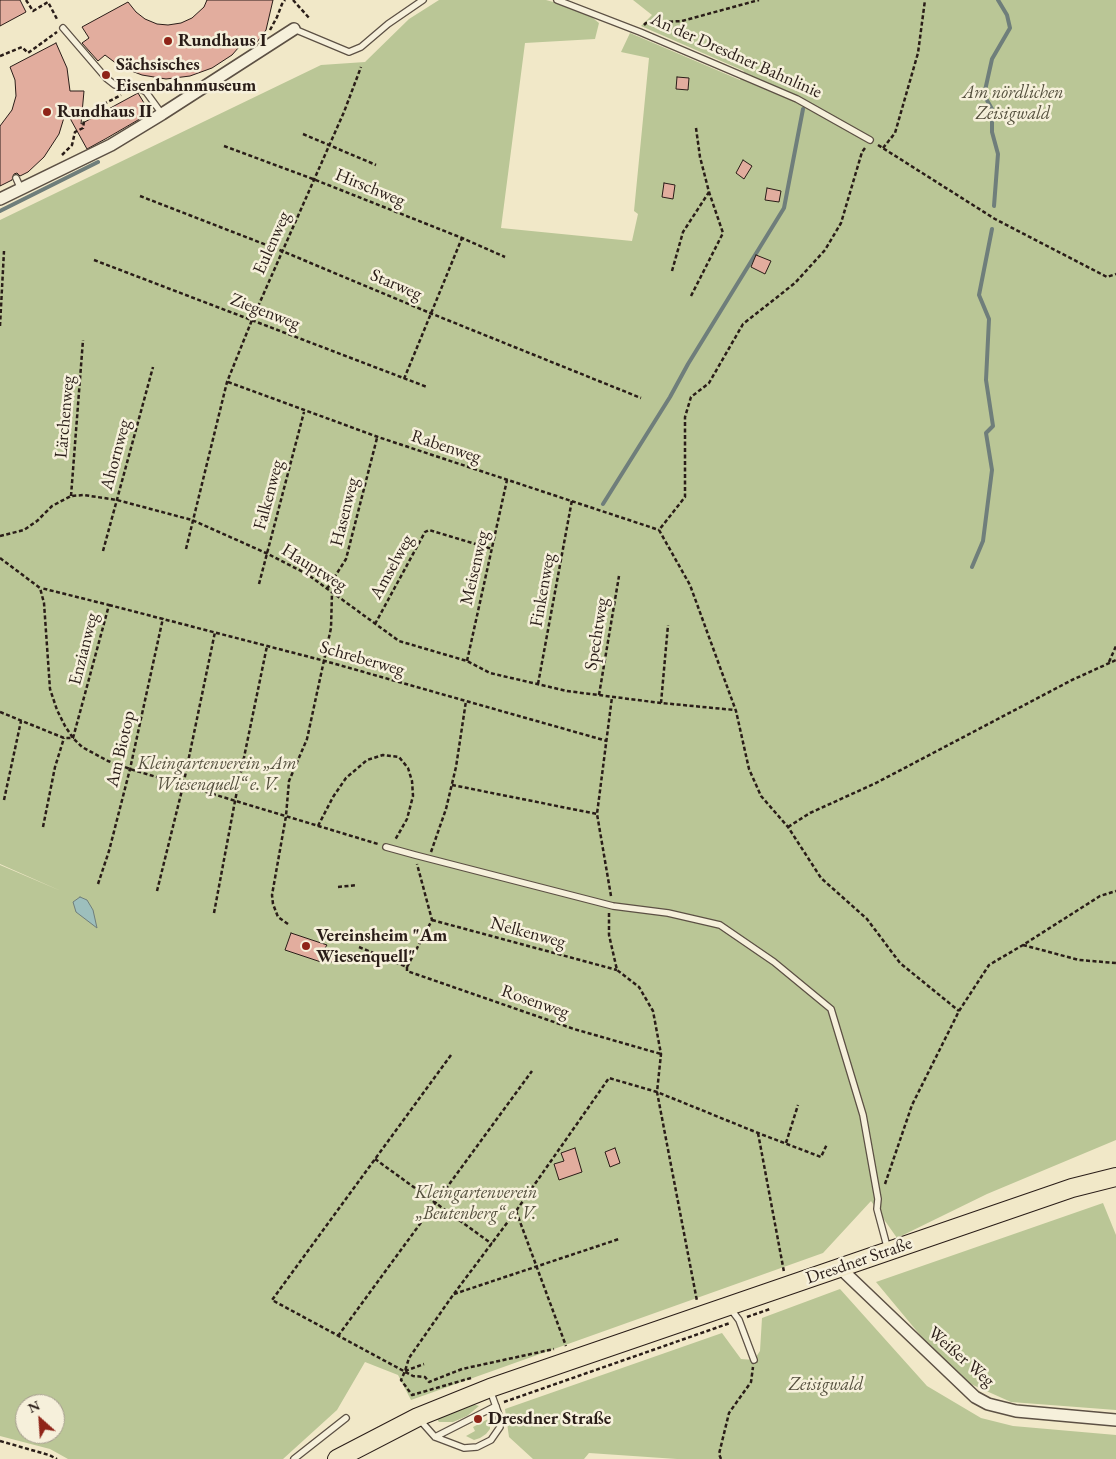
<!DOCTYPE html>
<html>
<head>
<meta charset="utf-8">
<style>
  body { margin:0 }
  #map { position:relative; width:1116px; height:1459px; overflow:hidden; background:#f1e8c8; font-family:"EB Garamond",serif }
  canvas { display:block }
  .north { position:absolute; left:15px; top:1394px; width:50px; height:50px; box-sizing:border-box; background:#f6f0db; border:1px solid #a49c8d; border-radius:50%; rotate:334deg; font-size:14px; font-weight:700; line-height:20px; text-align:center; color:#2a1d18 }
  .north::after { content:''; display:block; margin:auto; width:18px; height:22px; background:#8f2418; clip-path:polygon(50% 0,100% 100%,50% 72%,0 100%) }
</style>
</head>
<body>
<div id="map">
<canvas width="1116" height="1459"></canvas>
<div class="north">N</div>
</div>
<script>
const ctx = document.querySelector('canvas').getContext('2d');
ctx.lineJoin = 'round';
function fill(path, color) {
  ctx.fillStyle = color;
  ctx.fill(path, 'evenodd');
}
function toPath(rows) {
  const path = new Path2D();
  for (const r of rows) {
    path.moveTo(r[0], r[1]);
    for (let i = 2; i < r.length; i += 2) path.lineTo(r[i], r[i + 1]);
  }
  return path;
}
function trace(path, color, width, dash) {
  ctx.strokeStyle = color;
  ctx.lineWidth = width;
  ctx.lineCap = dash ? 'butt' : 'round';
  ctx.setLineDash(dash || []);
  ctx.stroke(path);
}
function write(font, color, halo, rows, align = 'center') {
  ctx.font = font + ' "EB Garamond",serif';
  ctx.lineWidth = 5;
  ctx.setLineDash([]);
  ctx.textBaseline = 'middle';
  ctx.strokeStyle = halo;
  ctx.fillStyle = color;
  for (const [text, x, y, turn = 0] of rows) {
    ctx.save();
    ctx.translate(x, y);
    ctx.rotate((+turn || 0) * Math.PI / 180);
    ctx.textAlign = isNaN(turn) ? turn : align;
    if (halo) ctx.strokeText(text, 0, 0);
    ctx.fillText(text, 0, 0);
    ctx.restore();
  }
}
fill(toPath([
  [439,0,546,0,583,10,599,23,595,39,525,43,501,228,632,241,638,214,634,211,649,58,621,52,630,33,740,80,744,71,641,26,652,15,633,0,1116,0,1116,1140,987,1194,897,1238,871,1201,823,1253,411,1400,398,1375,365,1362,337,1410,283,1459,68,1459,50,1449,0,1436,0,865,61,891,0,864,0,220,321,65,365,62,409,19],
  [25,1404,55,1404,55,1434,25,1434],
  [1103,1203,1116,1235,1116,1410,1011,1402,955,1377,876,1282],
  [840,1289,927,1386,981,1418,1013,1426,1116,1435,1116,1459,677,1459,589,1453,584,1459,533,1459,509,1437,505,1409,722,1333,741,1359,754,1360,760,1351,762,1318],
  [473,1404,479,1406,467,1416,453,1422,439,1422,437,1419,437,1416],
  [490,1418,490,1429,486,1434,480,1438,474,1440,466,1436,475,1431,473,1427]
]), '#bac696');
const water = toPath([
  [80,897,87,900,93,910,97,928,76,912,73,902,80,897]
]);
fill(water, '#9dbfbd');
trace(water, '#6f7e7b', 1);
trace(toPath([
  [994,206,998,154,992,132,992,109,984,95,992,59,1010,28,1007,15,998,0],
  [0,211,98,162],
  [603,504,670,397,688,364,784,208,803,109],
  [972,567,983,541,992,470,986,433,993,426,986,380,989,319,979,295,992,229]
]), '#6f7e7b', 4);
const building = toPath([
  [0,0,20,0,26,12,0,26,0,0],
  [207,0,273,0,266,30,254,46,246,39,232,55,212,68,190,76,166,79,142,75,121,67,105,55,98,61,82,43,89,38,82,27,128,2,136,12,145,19,157,24,168,25,181,23,192,18,204,7,207,0],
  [56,43,67,68,70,91,84,91,81,124,138,93,150,113,107,138,87,149,66,111,59,134,44,157,28,172,20,176,17,173,14,174,12,180,0,186,0,126,12,110,16,96,15,80,10,67,56,43],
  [677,77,689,78,688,90,676,89,677,77],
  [743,160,752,166,744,179,736,173,743,160],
  [664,183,675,185,673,199,662,197,664,183],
  [767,188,781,191,779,202,765,200,767,188],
  [756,255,771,261,765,274,751,267,756,255],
  [291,933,327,945,325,948,339,952,335,963,322,959,321,962,285,950,291,933],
  [575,1148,582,1172,559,1180,554,1164,564,1161,561,1153,575,1148],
  [615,1148,620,1163,610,1167,605,1152,615,1148]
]);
fill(building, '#e2ad9e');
trace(building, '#2a1d18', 1);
const service = toPath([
  [557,0,640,32,797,99,870,140],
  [63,28,106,78,115,85,139,88,146,92,162,114],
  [294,29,349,52,361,47,388,24,423,0],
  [16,178,21,189],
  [386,847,415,855,613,906,668,913,720,925,774,962,831,1009,863,1115,878,1199,877,1209,888,1250],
  [730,1308,739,1320,754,1360],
  [419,1419,435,1437,464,1448,477,1447,491,1440,500,1427,499,1415,490,1390],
  [435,1437,496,1406],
  [294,1459,346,1418]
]);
const minor = toPath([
  [0,199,111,145,162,114,294,29],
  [840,1268,975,1397,988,1404,1016,1411,1116,1420]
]);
const primary = toPath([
  [337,1459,418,1417,490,1388,1072,1188,1116,1177]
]);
trace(service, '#5c5044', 8);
trace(minor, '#5c5044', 14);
trace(primary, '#2a1d18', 20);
trace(toPath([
  [26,0,33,11,48,2,58,21],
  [293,0,310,19],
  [644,25,646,23,682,21,759,0],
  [270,30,277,17,282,4,285,0],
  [0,56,22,47,28,53,57,32],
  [303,134,376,165],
  [878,145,995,219,1107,277,1116,274],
  [224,146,313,179,462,238,505,257],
  [865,148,862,152,841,223,825,250,795,283,743,324,709,383,691,397,685,417,685,497,659,530,690,585,736,711,749,769,761,796,788,827,821,878,867,919,900,963,959,1011],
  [883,148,895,133,918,53,925,0],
  [62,155,72,145,75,132,83,128,85,114,121,95],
  [140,196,282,251,430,313,641,398],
  [94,260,427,387],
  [672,271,683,232,709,192],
  [691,296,723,233,709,192,700,157,696,128],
  [0,326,4,251],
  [404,379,462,238],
  [228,382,378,437,659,530],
  [71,496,83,340],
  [0,536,24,530,37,521,52,506,71,496,84,495,117,500,192,520,266,553,307,574,399,641,467,661,490,673,567,691,661,703,735,710],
  [186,549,227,382,252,320,344,112,361,67],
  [103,551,153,367],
  [0,558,40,588,44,603,50,689,57,710,65,726,73,738,82,747,108,761,130,769,378,844],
  [259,584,304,412],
  [327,589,346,559,377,438],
  [109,605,325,661,607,741],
  [375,624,425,532,429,530,492,549],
  [467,661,507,480],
  [1109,662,1116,646],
  [538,684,572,500],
  [599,695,619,576],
  [661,703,668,625],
  [0,712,64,738,73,738,109,605,41,588],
  [452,785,597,814],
  [4,800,21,721],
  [318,826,333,797,346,778,367,760,383,755,399,757,408,768,412,781,413,796,407,819,395,840],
  [43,827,55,767,64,738],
  [788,827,810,813,876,783,1072,680,1116,660],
  [431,852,446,809,456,767,466,701],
  [98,884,109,851,130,769,163,618],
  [338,887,357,885],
  [157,891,183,786,215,632],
  [611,896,597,814,612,697],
  [214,913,235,801,267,646],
  [609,913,609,935,617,970,639,987,653,1011,661,1054,657,1092,697,1301],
  [432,920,617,970],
  [288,924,278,917,273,904,272,895,286,816,289,781,307,739,331,628,332,593],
  [337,940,340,931],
  [1023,945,1079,960,1116,963],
  [359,947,407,967],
  [407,967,407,971,574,1029,661,1054],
  [407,967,432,920,417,864],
  [451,1055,272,1300,413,1376,425,1377,429,1382,462,1369,554,1349],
  [758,1133,784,1272],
  [786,1143,798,1105],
  [375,1159,492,1244],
  [885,1184,912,1105,959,1011,989,965,1023,945,1100,896,1116,891],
  [516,1211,566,1346],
  [454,1294,619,1239],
  [747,1317,770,1309],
  [338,1336,532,1071],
  [405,1371,424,1364],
  [471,1378,412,1395,401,1380,405,1371,409,1358,453,1295,516,1211,609,1078,657,1092,758,1133,821,1157,827,1144],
  [504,1402,730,1323],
  [0,1441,49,1455,57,1459],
  [721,1459,719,1454,729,1413,751,1382,753,1367]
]), '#2a1d18', 2.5, [4, 2.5]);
trace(service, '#f6f0db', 5.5);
trace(minor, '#f6f0db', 11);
trace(primary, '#f1e8c8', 18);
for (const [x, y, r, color] of [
  [168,41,5,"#8f2418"],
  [106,75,5,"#8f2418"],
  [47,112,5,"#8f2418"],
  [306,946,5,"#8f2418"],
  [478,1419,5,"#8f2418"]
]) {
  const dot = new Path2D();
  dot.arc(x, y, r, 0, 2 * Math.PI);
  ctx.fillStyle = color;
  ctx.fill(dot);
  trace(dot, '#f6f0db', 2);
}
write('bold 18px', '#2a1d18', '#f6f0db', [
  ["Rundhaus I",178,41],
  ["Sächsisches",116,65],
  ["Eisenbahnmuseum",116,86],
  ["Rundhaus II",57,112],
  ["Vereinsheim \"Am",316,936],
  ["Wiesenquell\"",316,957],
  ["Dresdner Straße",488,1419]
], 'left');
write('18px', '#2a1d18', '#f6f0db', [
  ["An der Dresdner Bahnlinie",736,56,24],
  ["Hirschweg",370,188,22],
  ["Eulenweg",272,243,-66],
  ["Starweg",396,285,23],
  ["Ziegenweg",265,312,21],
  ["Lärchenweg",65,417,-85],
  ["Rabenweg",446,447,18],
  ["Ahornweg",116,455,-75],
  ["Falkenweg",269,495,-75],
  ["Hasenweg",345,512,-76],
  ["Amselweg",392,567,-61],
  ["Hauptweg",314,568,32],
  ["Meisenweg",475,568,-77],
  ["Finkenweg",543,590,-80],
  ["Spechtweg",597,634,-81],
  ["Enzianweg",84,649,-76],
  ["Schreberweg",362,659,16],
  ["Am Biotop",121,749,-77],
  ["Nelkenweg",528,933,15],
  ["Rosenweg",535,1002,19],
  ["Dresdner Straße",859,1261,-19],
  ["Weißer Weg",961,1357,41]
]);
write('italic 18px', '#55503e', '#f6f0db', [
  ["Am nördlichen",1013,93],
  ["Zeisigwald",1013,114],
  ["Kleingartenverein „Am",217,764],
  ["Wiesenquell“ e. V.",217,785],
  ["Kleingartenverein",476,1193],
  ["„Beutenberg“ e. V.",476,1214],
  ["Zeisigwald",826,1385]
]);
</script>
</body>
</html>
